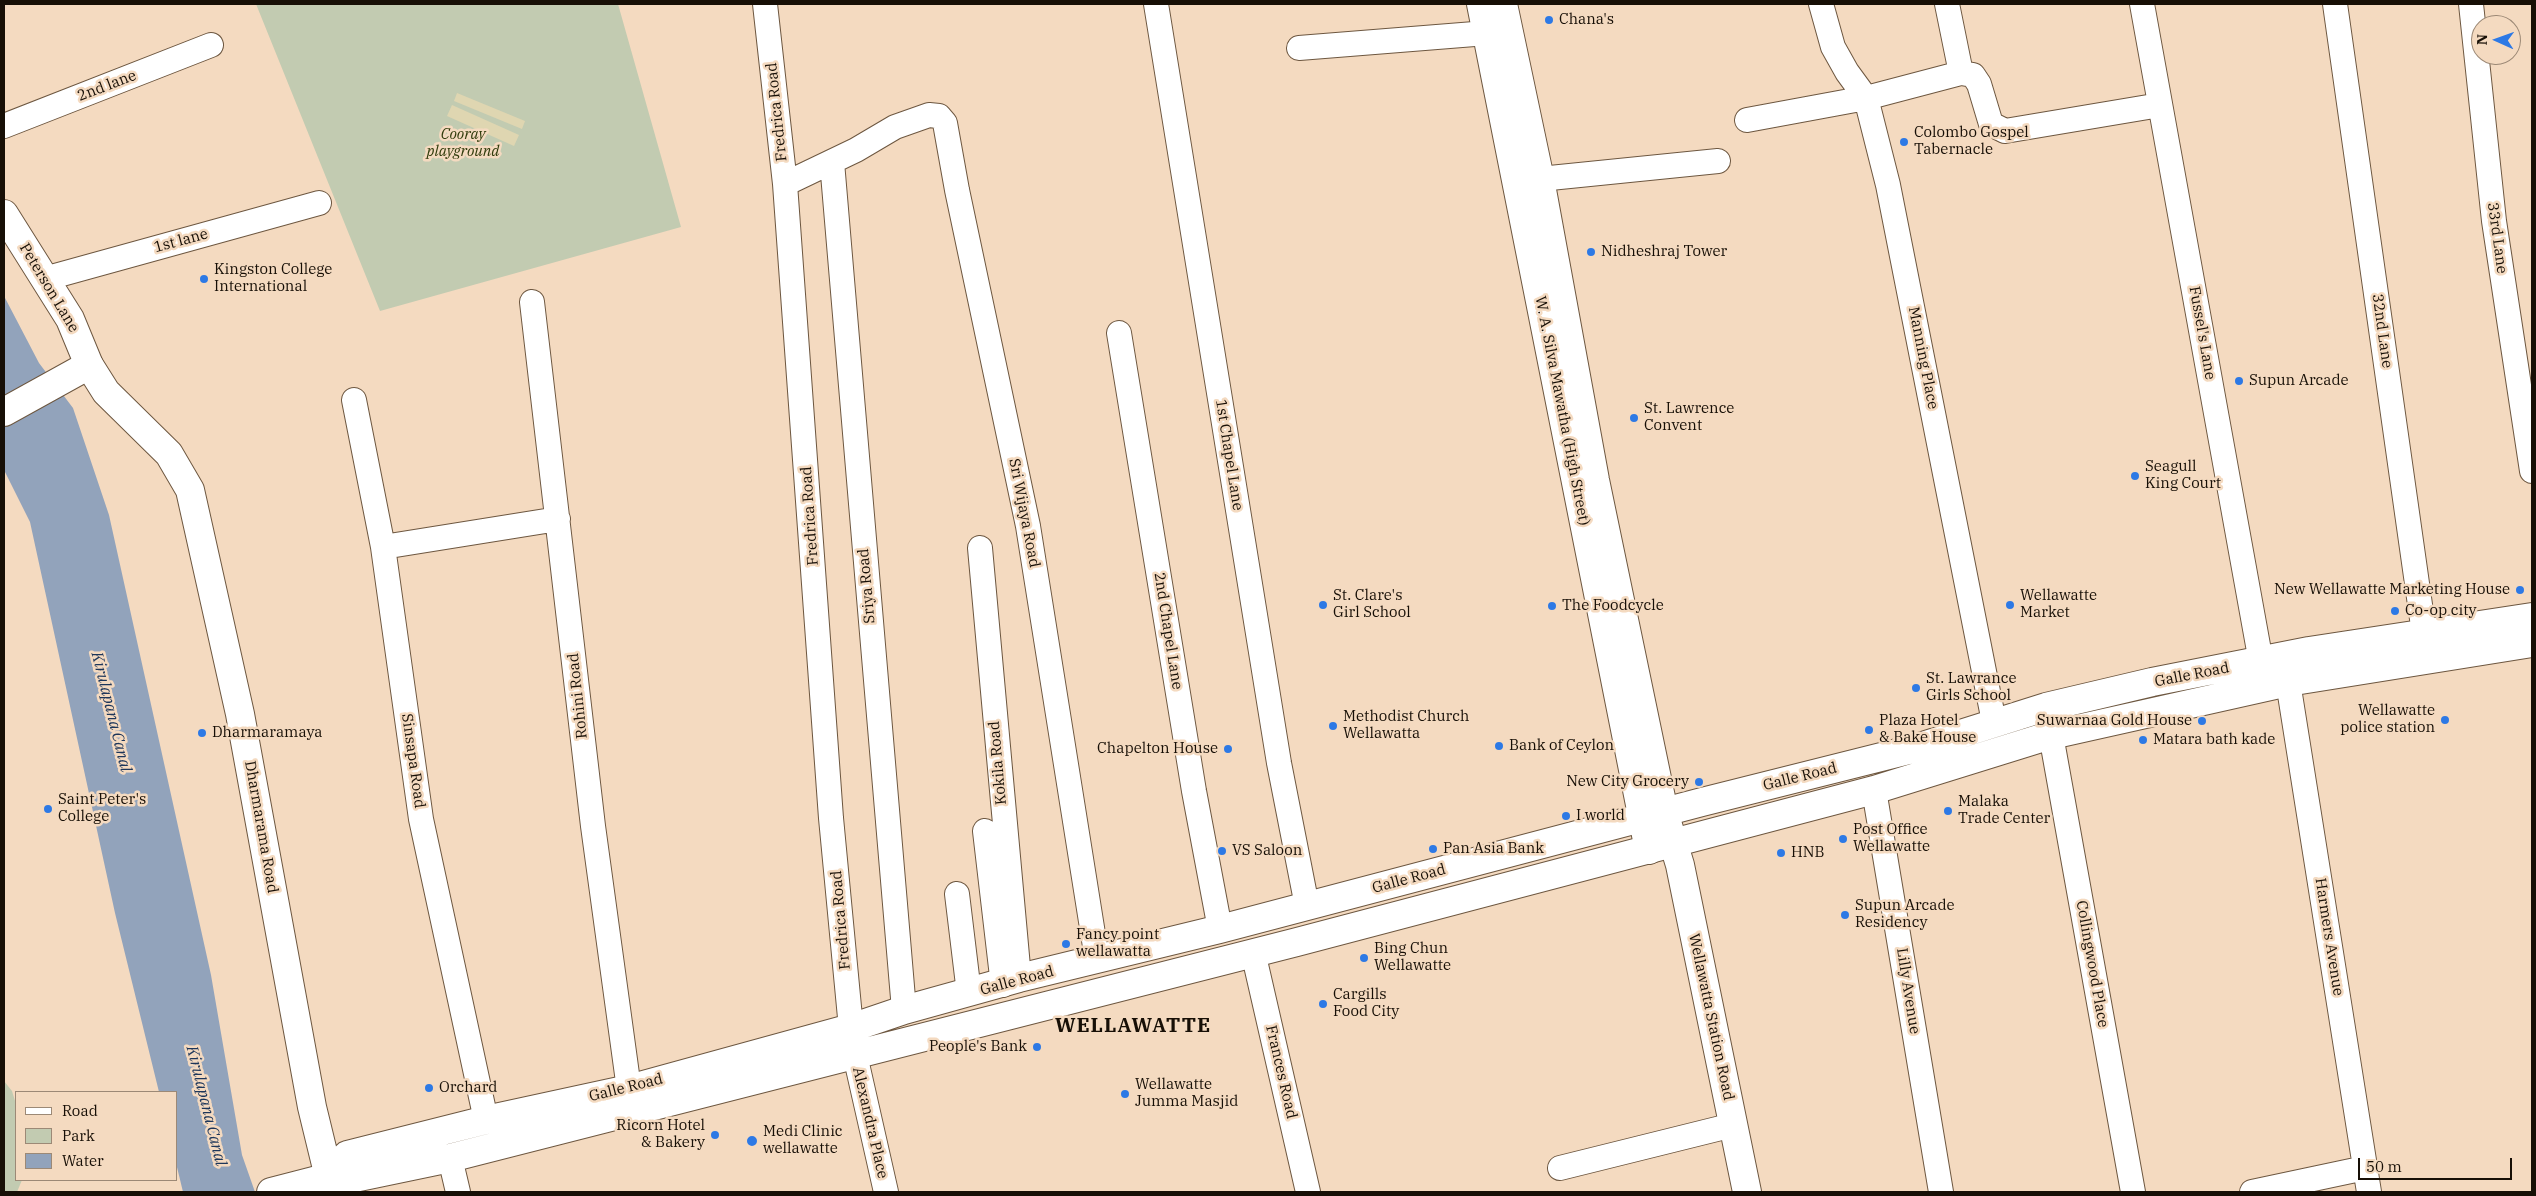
<!DOCTYPE html>
<html>
<head>
<meta charset="utf-8">
<style>
  body { margin:0 }
  #map { position:relative; width:2536px; height:1196px; overflow:hidden; background:#f4dac0; font-family:"IBM Plex Serif",serif }
  canvas { display:block }
  .frame { position:absolute; inset:0; border:5px solid #170f06; pointer-events:none }
  .legend { position:absolute; left:15px; top:1091px; width:162px; height:90px; box-sizing:border-box; background:#f4dac0; border:1px solid #9c8976; margin:0; padding:6px 9px; list-style:none; font-size:15px; color:#170f06 }
  .legend li { display:flex; align-items:center; gap:10px; height:25px }
  .legend b { width:25px; border:1px solid #9c8976 }
  .north { position:absolute; left:2471px; top:15px; width:50px; height:50px; box-sizing:border-box; background:#f4dac0; border:1px solid #9c8976; border-radius:50%; rotate:272deg; font-size:14px; font-weight:700; line-height:20px; text-align:center; color:#170f06 }
  .north::after { content:''; display:block; margin:auto; width:18px; height:22px; background:#2d79e5; clip-path:polygon(50% 0,100% 100%,50% 72%,0 100%) }
  .scale { position:absolute; left:2358px; top:1158px; width:154px; height:22px; box-sizing:border-box; border:2px solid #170f06; border-top:0; padding-left:6px; font-size:15px; line-height:18px; white-space:nowrap; color:#170f06; -webkit-text-stroke:4px #f4dac0; paint-order:stroke }
</style>
</head>
<body>
<div id="map">
<canvas width="2536" height="1196"></canvas>
<div class="frame"></div>
<ul class="legend">
<li><b style="height:6px;background:#fff"></b>Road</li>
<li><b style="height:14px;background:#c2cbb1"></b>Park</li>
<li><b style="height:14px;background:#92a3bb"></b>Water</li>
</ul>
<div class="north">N</div>
<div class="scale">50 m</div>
</div>
<script>
const ctx = document.querySelector('canvas').getContext('2d');
ctx.lineJoin = 'round';
function fill(path, color) {
  ctx.fillStyle = color;
  ctx.fill(path, 'evenodd');
}
function toPath(rows) {
  const path = new Path2D();
  for (const r of rows) {
    path.moveTo(r[0], r[1]);
    for (let i = 2; i < r.length; i += 2) path.lineTo(r[i], r[i + 1]);
  }
  return path;
}
function trace(path, color, width, dash) {
  ctx.strokeStyle = color;
  ctx.lineWidth = width;
  ctx.lineCap = dash ? 'butt' : 'round';
  ctx.setLineDash(dash || []);
  ctx.stroke(path);
}
function write(font, color, halo, rows, align = 'center') {
  ctx.font = font + ' "IBM Plex Serif",serif';
  ctx.lineWidth = 5;
  ctx.setLineDash([]);
  ctx.textBaseline = 'middle';
  ctx.strokeStyle = halo;
  ctx.fillStyle = color;
  for (const [text, x, y, turn = 0] of rows) {
    ctx.save();
    ctx.translate(x, y);
    ctx.rotate((+turn || 0) * Math.PI / 180);
    ctx.textAlign = isNaN(turn) ? turn : align;
    if (halo) ctx.strokeText(text, 0, 0);
    ctx.fillText(text, 0, 0);
    ctx.restore();
  }
}
fill(toPath([
  [256,4,618,4,681,227,380,311],
  [4,1081,12,1091,16,1104,16,1180,22,1180,17,1192,4,1192]
]), '#c2cbb1');
fill(toPath([
  [457,93,525,121,522,129,454,101],
  [452,105,519,135,514,146,447,116]
]), '#dfd6b1');
fill(toPath([
  [4,296,39,363,73,408,109,515,211,975,242,1155,255,1192,183,1192,176,1163,176,1092,159,1092,115,913,30,522,4,470]
]), '#92a3bb');
const street = toPath([
  [765,4,785,184,831,818,851,1028],
  [1156,4,1279,763,1307,906],
  [1821,4,1833,47,1847,72,1866,98,1888,185,1994,722],
  [1947,4,1961,73],
  [2142,4,2261,662],
  [2335,4,2424,633,2432,649],
  [2471,4,2494,221,2532,471],
  [1299,48,1487,33],
  [1747,120,1866,98,1961,73,1973,75,1979,84,1991,124,2005,131,2160,105],
  [4,126,211,45],
  [832,162,904,1010],
  [1540,179,1718,161],
  [785,184,856,150,895,127,929,115,939,116,945,123,957,190,1028,526,1097,959],
  [44,279,319,203],
  [532,302,593,826,629,1089],
  [1119,333,1194,791,1220,929],
  [354,400,383,547,421,819,486,1120],
  [383,547,558,519],
  [980,548,1019,978],
  [2288,682,2369,1192],
  [2051,735,2133,1192],
  [1874,790,1941,1192],
  [985,831,1003,985],
  [957,894,969,993],
  [1253,952,1308,1192],
  [855,1055,886,1192],
  [450,1158,458,1192],
  [1560,1168,1733,1125],
  [2252,1192,2365,1168]
]);
const secondary = toPath([
  [4,214,70,319,89,365]
]);
const primary = toPath([
  [1481,4,1649,850],
  [1503,4,1540,179,1595,480,1664,812,1680,865,1747,1192]
]);
const highway = toPath([
  [4,412,89,365,106,392,169,454,190,490,240,714,312,1107,329,1177],
  [329,1177,347,1155,486,1120,629,1089,851,1028,904,1010,1019,978,1220,929,1702,802,1913,749,2046,707,2152,682,2309,651,2532,617],
  [271,1192,329,1177,354,1178,450,1158,1297,942,1874,790,2051,735,2288,682,2532,643]
]);
trace(street, '#6d5740', 26);
trace(secondary, '#6d5740', 30);
trace(primary, '#6d5740', 30);
trace(highway, '#6d5740', 30);
trace(street, '#fff', 24);
trace(secondary, '#fff', 28);
trace(primary, '#fff', 28);
trace(highway, '#fff', 28);
for (const [x, y, r, color] of [
  [1549,20,5,"#2d79e5"],
  [1904,142,5,"#2d79e5"],
  [1591,252,5,"#2d79e5"],
  [204,279,5,"#2d79e5"],
  [2239,381,5,"#2d79e5"],
  [1634,418,5,"#2d79e5"],
  [2135,476,5,"#2d79e5"],
  [2520,590,5,"#2d79e5"],
  [1323,605,5,"#2d79e5"],
  [2010,605,5,"#2d79e5"],
  [1552,606,5,"#2d79e5"],
  [2395,611,5,"#2d79e5"],
  [1916,688,5,"#2d79e5"],
  [2445,720,5,"#2d79e5"],
  [2202,721,5,"#2d79e5"],
  [1333,726,5,"#2d79e5"],
  [1869,730,5,"#2d79e5"],
  [202,733,5,"#2d79e5"],
  [2143,740,5,"#2d79e5"],
  [1499,746,5,"#2d79e5"],
  [1228,749,5,"#2d79e5"],
  [1699,782,5,"#2d79e5"],
  [48,809,5,"#2d79e5"],
  [1948,811,5,"#2d79e5"],
  [1566,816,5,"#2d79e5"],
  [1843,839,5,"#2d79e5"],
  [1433,849,5,"#2d79e5"],
  [1222,851,5,"#2d79e5"],
  [1781,853,5,"#2d79e5"],
  [1845,915,5,"#2d79e5"],
  [1066,944,5,"#2d79e5"],
  [1364,958,5,"#2d79e5"],
  [1323,1004,5,"#2d79e5"],
  [1037,1047,5,"#2d79e5"],
  [429,1088,5,"#2d79e5"],
  [1125,1094,5,"#2d79e5"],
  [715,1135,5,"#2d79e5"],
  [752,1141,6,"#2d79e5"]
]) {
  const dot = new Path2D();
  dot.arc(x, y, r, 0, 2 * Math.PI);
  ctx.fillStyle = color;
  ctx.fill(dot);
  trace(dot, '#f4dac0', 2);
}
write('15px', '#170f06', '#f4dac0', [
  ["Chana's",1559,20],
  ["Colombo Gospel",1914,133],
  ["Tabernacle",1914,150],
  ["Nidheshraj Tower",1601,252],
  ["Kingston College",214,270],
  ["International",214,287],
  ["Supun Arcade",2249,381],
  ["St. Lawrence",1644,409],
  ["Convent",1644,426],
  ["Seagull",2145,467],
  ["King Court",2145,484],
  ["New Wellawatte Marketing House",2510,590,"right"],
  ["St. Clare's",1333,596],
  ["Girl School",1333,613],
  ["Wellawatte",2020,596],
  ["Market",2020,613],
  ["The Foodcycle",1562,606],
  ["Co-op city",2405,611],
  ["St. Lawrance",1926,679],
  ["Girls School",1926,696],
  ["Wellawatte",2435,711,"right"],
  ["police station",2435,728,"right"],
  ["Methodist Church",1343,717],
  ["Wellawatta",1343,734],
  ["Plaza Hotel",1879,721],
  ["& Bake House",1879,738],
  ["Suwarnaa Gold House",2192,721,"right"],
  ["Dharmaramaya",212,733],
  ["Matara bath kade",2153,740],
  ["Bank of Ceylon",1509,746],
  ["Chapelton House",1218,749,"right"],
  ["New City Grocery",1689,782,"right"],
  ["Saint Peter's",58,800],
  ["College",58,817],
  ["Malaka",1958,802],
  ["Trade Center",1958,819],
  ["I world",1576,816],
  ["Post Office",1853,830],
  ["Wellawatte",1853,847],
  ["Pan Asia Bank",1443,849],
  ["VS Saloon",1232,851],
  ["HNB",1791,853],
  ["Supun Arcade",1855,906],
  ["Residency",1855,923],
  ["Fancy point",1076,935],
  ["wellawatta",1076,952],
  ["Bing Chun",1374,949],
  ["Wellawatte",1374,966],
  ["Cargills",1333,995],
  ["Food City",1333,1012],
  ["People's Bank",1027,1047,"right"],
  ["Wellawatte",1135,1085],
  ["Jumma Masjid",1135,1102],
  ["Orchard",439,1088],
  ["Ricorn Hotel",705,1126,"right"],
  ["& Bakery",705,1143,"right"],
  ["Medi Clinic",763,1132],
  ["wellawatte",763,1149]
], 'left');
write('15px', '#170f06', '#f4dac0', [
  ["2nd lane",107,86,-21],
  ["Fredrica Road",777,112,-96],
  ["33rd Lane",2497,238,82],
  ["1st lane",181,241,-15],
  ["Peterson Lane",49,288,59],
  ["32nd Lane",2382,331,82],
  ["Fussel's Lane",2202,333,80],
  ["Manning Place",1923,358,79],
  ["W. A. Silva Mawatha (High Street)",1562,411,79],
  ["1st Chapel Lane",1229,455,81],
  ["Sri Wijaya Road",1024,513,79],
  ["Fredrica Road",810,516,-94],
  ["Sriya Road",867,586,-95],
  ["2nd Chapel Lane",1168,631,81],
  ["Galle Road",2192,675,-11],
  ["Rohini Road",578,696,-96],
  ["Sinsapa Road",413,761,82],
  ["Kokila Road",998,763,-95],
  ["Galle Road",1800,777,-14],
  ["Dharmarama Road",261,827,80],
  ["Galle Road",1409,879,-15],
  ["Fredrica Road",841,920,-95],
  ["Harmers Avenue",2329,937,81],
  ["Collingwood Place",2092,964,80],
  ["Galle Road",1017,981,-15],
  ["Lilly Avenue",1908,991,81],
  ["Wellawatta Station Road",1711,1017,78],
  ["Frances Road",1281,1072,77],
  ["Galle Road",626,1088,-14],
  ["Alexandra Place",870,1123,77]
]);
write('italic 15px', '#303b0b', '#f4dac0', [
  ["Cooray",463,135],
  ["playground",463,152]
]);
write('italic 16px', '#1d365a', '#f4dac0', [
  ["Kirulapana Canal",111,712,76],
  ["Kirulapana Canal",206,1106,76]
]);
ctx.letterSpacing = '1px';
write('bold 20px', '#170f06', '#f4dac0', [
  ["WELLAWATTE",1133,1026]
]);
ctx.letterSpacing = '0px';
</script>
</body>
</html>
